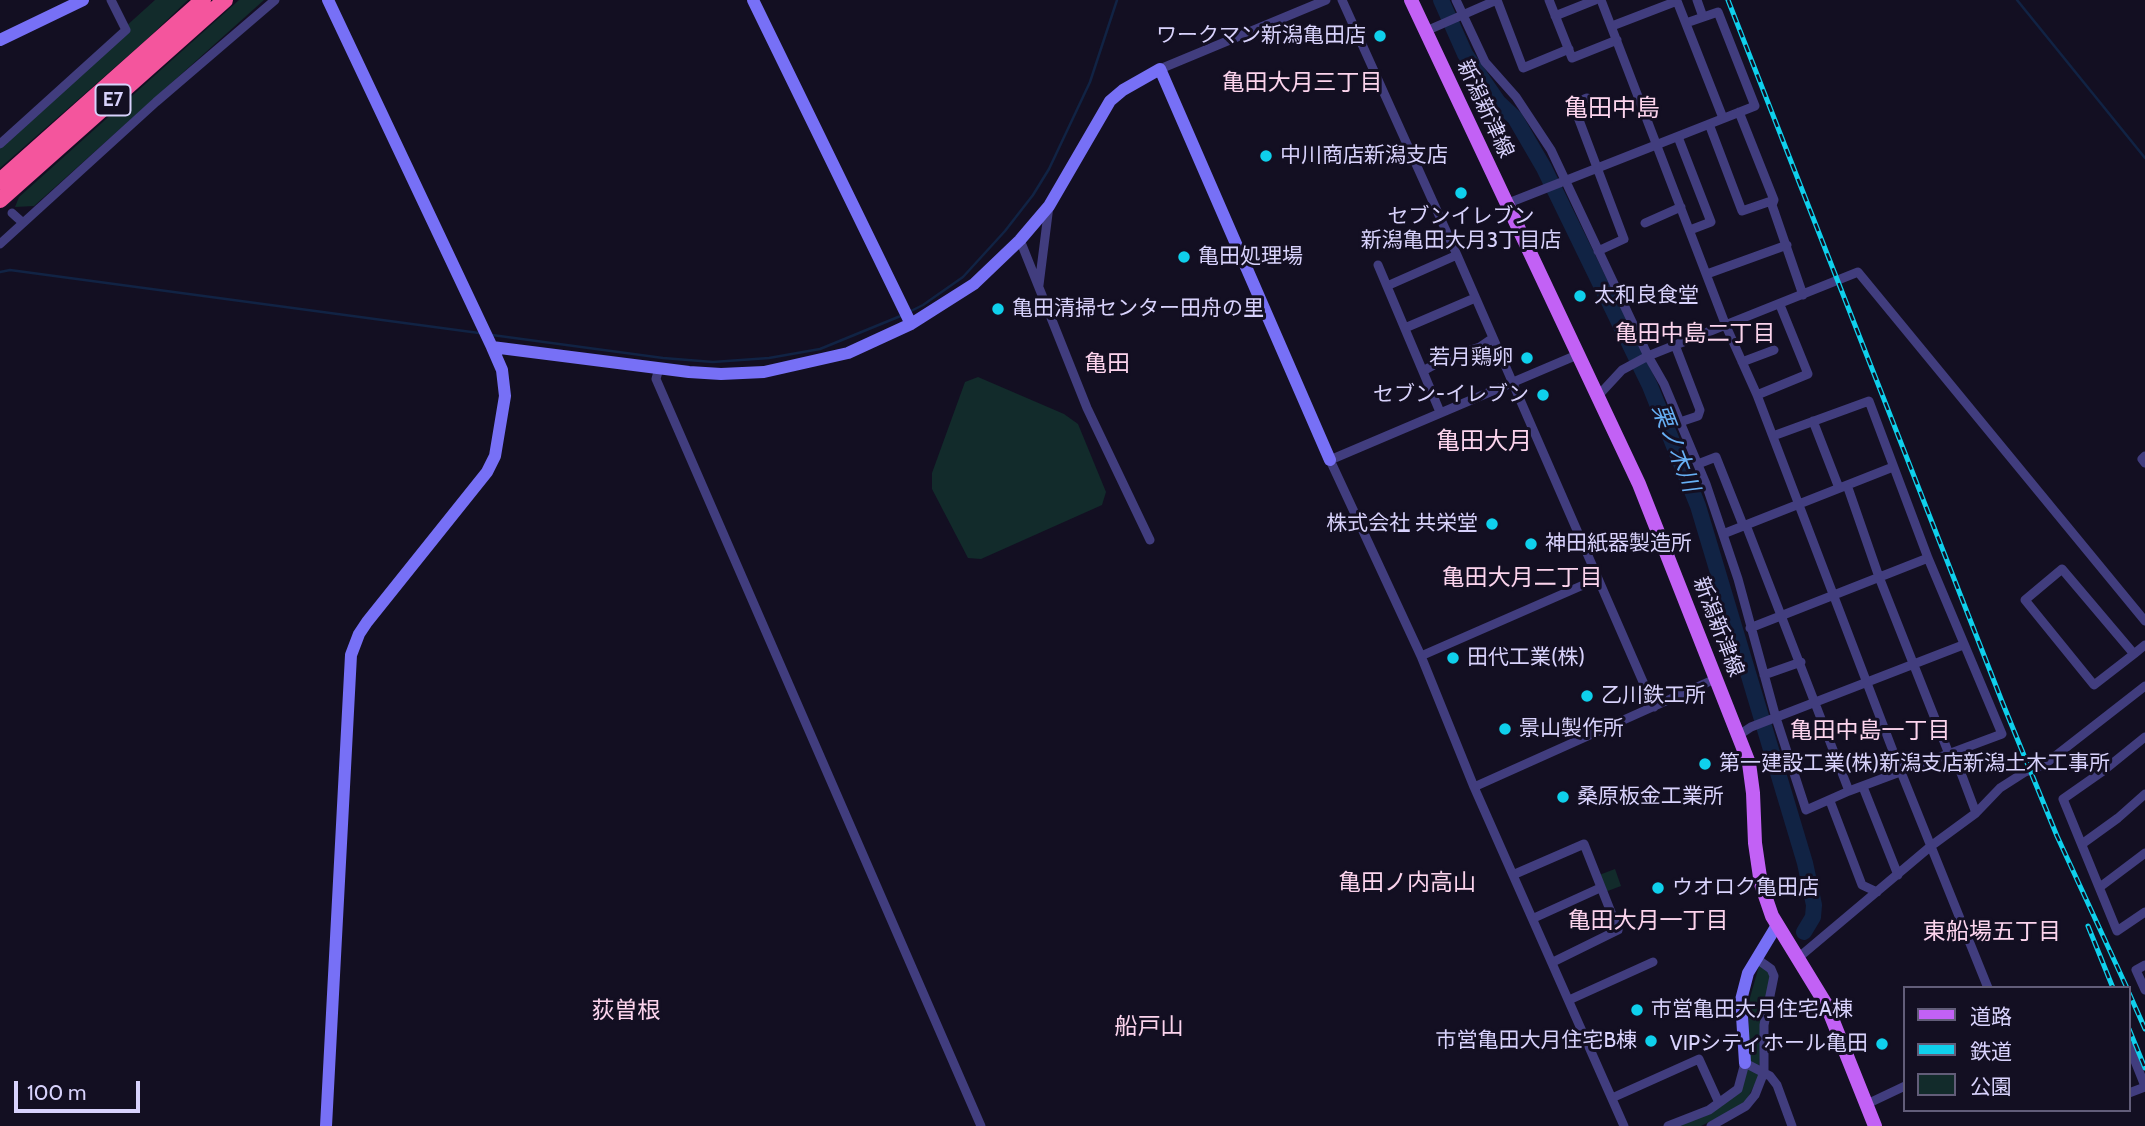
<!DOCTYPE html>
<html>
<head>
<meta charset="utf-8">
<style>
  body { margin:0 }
  #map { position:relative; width:2145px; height:1126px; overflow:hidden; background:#130f22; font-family:Cabin,"Noto Sans JP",sans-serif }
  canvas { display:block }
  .legend { position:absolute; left:1903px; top:986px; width:228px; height:126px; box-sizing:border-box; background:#130f22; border:2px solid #625d79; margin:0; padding:9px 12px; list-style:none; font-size:21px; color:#d8d2fc }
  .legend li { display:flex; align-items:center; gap:14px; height:35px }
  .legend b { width:35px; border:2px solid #625d79 }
  .scale { position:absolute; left:14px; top:1081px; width:126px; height:32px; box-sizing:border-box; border:4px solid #d8d2fc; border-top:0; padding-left:9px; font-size:21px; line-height:24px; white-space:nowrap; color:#d8d2fc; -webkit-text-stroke:5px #130f22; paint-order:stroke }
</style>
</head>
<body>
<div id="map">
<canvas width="2145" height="1126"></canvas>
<ul class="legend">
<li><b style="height:9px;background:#c261f5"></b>道路</li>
<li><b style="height:9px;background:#0fd0ec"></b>鉄道</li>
<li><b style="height:19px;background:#122b2b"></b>公園</li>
</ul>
<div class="scale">100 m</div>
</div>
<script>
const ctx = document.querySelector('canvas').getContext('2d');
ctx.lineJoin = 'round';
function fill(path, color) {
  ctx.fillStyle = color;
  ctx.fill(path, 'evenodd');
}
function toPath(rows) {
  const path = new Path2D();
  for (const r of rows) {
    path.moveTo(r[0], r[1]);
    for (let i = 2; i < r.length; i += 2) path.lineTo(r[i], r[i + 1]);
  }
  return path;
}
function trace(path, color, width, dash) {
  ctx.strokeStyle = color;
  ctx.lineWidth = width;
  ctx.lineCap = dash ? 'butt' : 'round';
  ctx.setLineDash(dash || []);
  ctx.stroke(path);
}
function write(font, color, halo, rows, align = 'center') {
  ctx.font = font + ' Cabin,"Noto Sans JP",sans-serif';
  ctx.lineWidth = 6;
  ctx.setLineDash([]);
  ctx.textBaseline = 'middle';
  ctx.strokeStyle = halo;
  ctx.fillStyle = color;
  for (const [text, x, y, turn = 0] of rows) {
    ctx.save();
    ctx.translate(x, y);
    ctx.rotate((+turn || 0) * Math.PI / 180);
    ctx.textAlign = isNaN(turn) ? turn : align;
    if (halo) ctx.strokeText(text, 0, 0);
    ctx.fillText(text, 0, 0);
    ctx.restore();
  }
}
fill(toPath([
  [155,0,188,0,146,40,0,168,0,140],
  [239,0,264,0,34,206,15,207,19,197],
  [978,377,1064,414,1078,424,1106,492,1102,505,981,559,968,558,932,489,932,473,965,382],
  [1615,869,1621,886,1605,892,1599,875],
  [1759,966,1768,970,1771,979,1761,1025,1759,1076,1744,1105,1701,1126,1676,1126,1740,1090,1748,1058,1749,1001]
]), '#122b2b');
trace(toPath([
  [2017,0,2145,158],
  [0,272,10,270,479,333],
  [909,312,923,305,963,277,1005,231,1033,195,1049,169,1090,82,1117,0],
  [492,335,663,358,713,362,769,358,820,349,903,315]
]), '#112344', 2.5);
trace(toPath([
  [1441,0,1465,54,1498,102,1515,118,1544,168,1650,386,1698,506,1805,863,1814,905,1813,917,1804,932]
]), '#112344', 16);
trace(toPath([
  [1342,0,1457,255,1654,707],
  [1456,0,1485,62,1516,97,1551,150,1648,356,1664,384,1706,484,1738,579,1776,718,1806,810,1849,791,2002,734,1928,558,1869,401,1773,436],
  [1497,0,1523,68,1569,49],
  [1549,0,1572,58,1617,40],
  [1601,0,1726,326,1757,395,1901,772,1988,988],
  [1697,0,1703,17],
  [1555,16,1595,0],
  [1612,26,1677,1,1723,118],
  [1426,31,1497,0],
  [1160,69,1326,0],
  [1587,98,1573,104,1624,239,1598,251],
  [1739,112,1774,200,1772,205,1803,295],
  [1709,124,1742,211,1774,200],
  [1678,137,1711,222,1690,230],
  [0,144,126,30,111,0],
  [1506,204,1755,106,1718,12,1686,23],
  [12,213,22,222],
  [1645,223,1681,207],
  [1020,240,1087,408,1150,540],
  [0,244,156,102,275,0],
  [1378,265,1440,412],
  [1707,274,1787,245],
  [1039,285,1049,206],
  [1387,286,1457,255],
  [1405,328,1475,298],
  [1675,345,1700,410,1698,416,1680,422],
  [1577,355,1330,460,1421,656,1474,787,1624,1126],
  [1742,362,1774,350],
  [659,368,656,379,981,1126],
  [1423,371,1448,357,1480,347,1493,338],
  [1757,395,1808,374,1780,305],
  [1597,397,1622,370,1648,356,1858,272,2145,621],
  [1813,421,1839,488],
  [2145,456,2142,459,2145,463],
  [1698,464,1716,457,1743,525],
  [1847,485,1879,577,1949,754],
  [1746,525,1849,791],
  [1723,534,1893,467],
  [1750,628,1928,558],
  [2134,654,2062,569,2025,600,2094,685,2134,654,2145,645],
  [1421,656,1597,579],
  [1764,675,1801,662],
  [1739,735,1751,727,1963,645],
  [2145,737,2103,771,2063,799,2117,931,2145,912],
  [1961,773,1976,813],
  [1474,787,1715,679],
  [1863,787,1898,875],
  [1830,801,1862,885,1877,892],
  [2082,844,2118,818,2145,794],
  [1515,874,1584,844,1618,930,1553,962],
  [2100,887,2145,853],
  [1534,918,1600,888],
  [1798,958,1931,846,1976,813,2000,788,2025,772,2045,764,2145,686],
  [2145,965,2136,970,2145,990],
  [1569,1000,1653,962],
  [2129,1046,2145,1086],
  [2129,1093,2145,1087],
  [1612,1098,1699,1059,1719,1103],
  [1867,1104,1905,1086],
  [1668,1126,1709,1110,1738,1089,1745,1063,1770,1076,1777,1085,1792,1126],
  [1711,1126,1746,1106,1755,1095,1764,1072,1764,1025,1774,976,1771,969,1757,959]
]), '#413d7e', 9);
trace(toPath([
  [753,0,911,324],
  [0,40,83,0],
  [492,347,689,372,721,374,764,372,848,353,911,324,974,284,1020,240,1049,206,1110,101,1123,90,1160,69,1330,460],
  [1745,1063,1741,1000,1748,973,1777,925],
  [326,1126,351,655,359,634,367,622,487,472,495,456,505,396,502,370,492,347,328,0]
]), '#7770f6', 12);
trace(toPath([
  [1411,0,1639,484,1749,763,1753,793,1755,843,1761,884,1772,916,1827,1006,1875,1126]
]), '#c261f5', 14);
trace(toPath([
  [0,181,203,0],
  [0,200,225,0]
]), '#f4559d', 16);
const rail = toPath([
  [1728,0,2003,704,2057,836,2127,988],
  [2088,926,2113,988],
  [2129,993,2145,1029],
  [2129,1029,2145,1068]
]);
trace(rail, '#0fd0ec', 5);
trace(rail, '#130f22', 2.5, [8]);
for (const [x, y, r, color] of [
  [1380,36,7,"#0fd0ec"],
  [1266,156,7,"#0fd0ec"],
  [1461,193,7,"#0fd0ec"],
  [1184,257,7,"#0fd0ec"],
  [1580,296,7,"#0fd0ec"],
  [998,309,7,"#0fd0ec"],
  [1527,358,7,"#0fd0ec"],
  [1543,395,7,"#0fd0ec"],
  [1492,524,7,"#0fd0ec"],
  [1531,544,7,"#0fd0ec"],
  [1453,658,7,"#0fd0ec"],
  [1587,696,7,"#0fd0ec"],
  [1505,729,7,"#0fd0ec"],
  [1705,764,7,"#0fd0ec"],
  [1563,797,7,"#0fd0ec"],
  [1658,888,7,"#0fd0ec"],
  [1637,1010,7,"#0fd0ec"],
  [1651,1041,7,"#0fd0ec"],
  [1882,1044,7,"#0fd0ec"]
]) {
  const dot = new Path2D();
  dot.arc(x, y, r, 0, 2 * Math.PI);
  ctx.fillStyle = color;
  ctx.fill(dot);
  trace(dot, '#130f22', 2.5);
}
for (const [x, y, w] of [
  [113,100,35]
]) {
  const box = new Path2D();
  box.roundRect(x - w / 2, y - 15.5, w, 31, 5);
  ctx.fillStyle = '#130f22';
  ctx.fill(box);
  trace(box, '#d8d2fc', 2);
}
write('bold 19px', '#d8d2fc', null, [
  ["E7",113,100]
]);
write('21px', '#d8d2fc', '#130f22', [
  ["ワークマン新潟亀田店",1366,36,"right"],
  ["中川商店新潟支店",1280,156],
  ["セブンイレブン",1461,217,"center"],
  ["新潟亀田大月3丁目店",1461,241,"center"],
  ["亀田処理場",1198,257],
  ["太和良食堂",1594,296],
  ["亀田清掃センター田舟の里",1012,309],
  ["若月鶏卵",1513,358,"right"],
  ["セブン-イレブン",1529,395,"right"],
  ["株式会社 共栄堂",1478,524,"right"],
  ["神田紙器製造所",1545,544],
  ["田代工業(株)",1467,658],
  ["乙川鉄工所",1601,696],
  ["景山製作所",1519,729],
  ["第一建設工業(株)新潟支店新潟土木工事所",1719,764],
  ["桑原板金工業所",1577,797],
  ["ウオロク亀田店",1672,888],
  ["市営亀田大月住宅A棟",1651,1010],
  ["市営亀田大月住宅B棟",1637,1041,"right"],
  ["VIPシティホール亀田",1868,1044,"right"]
], 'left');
write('21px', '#d8d2fc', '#130f22', [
  ["新潟新津線",1485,109,65],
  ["新潟新津線",1718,627,69]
]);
write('23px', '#fcd4ed', '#130f22', [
  ["亀田大月三丁目",1302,83],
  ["亀田中島二丁目",1695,334],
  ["亀田",1107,364],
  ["亀田大月二丁目",1522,578],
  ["亀田中島一丁目",1870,731],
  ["亀田ノ内高山",1407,883],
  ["亀田大月一丁目",1648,921],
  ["東船場五丁目",1992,932],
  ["荻曽根",626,1011],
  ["船戸山",1149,1027]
]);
write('italic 23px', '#67b0f5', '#130f22', [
  ["栗ノ木川",1675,448,69]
]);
write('24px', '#fcd4ed', '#130f22', [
  ["亀田中島",1612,109],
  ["亀田大月",1484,442]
]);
</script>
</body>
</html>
